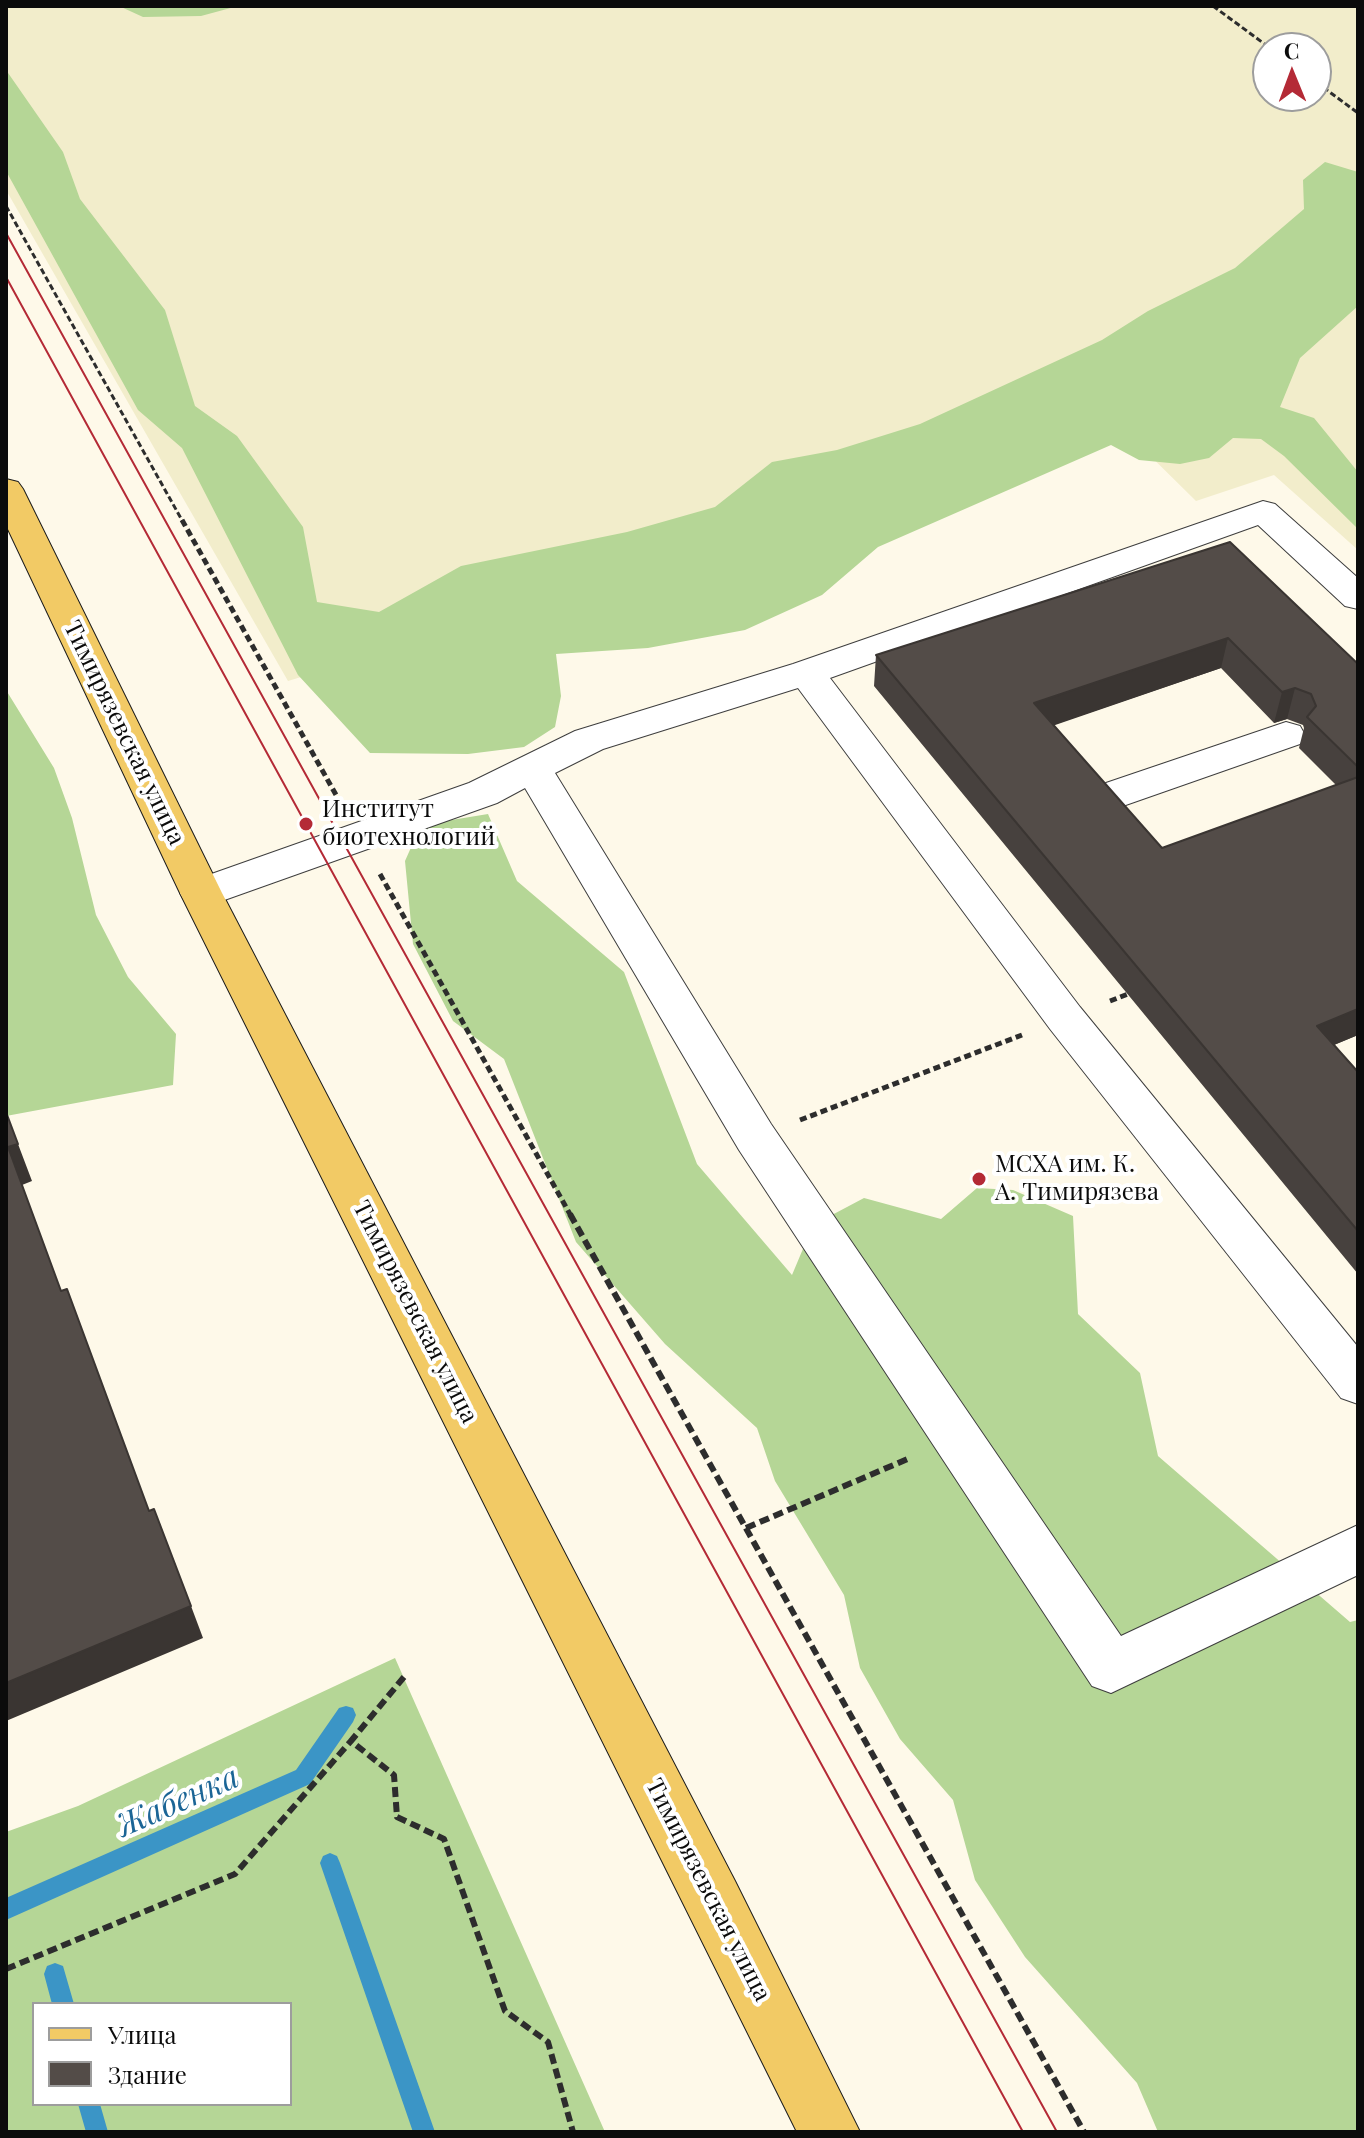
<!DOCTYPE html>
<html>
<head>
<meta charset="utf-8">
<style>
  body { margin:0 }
  #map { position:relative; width:1364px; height:2138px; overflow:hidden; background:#fef9e9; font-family:"Playfair Display",serif }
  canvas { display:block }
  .frame { position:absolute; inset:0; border:8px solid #0b0b0b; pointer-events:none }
  .legend { position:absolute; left:32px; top:2002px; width:260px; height:104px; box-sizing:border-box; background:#fff; border:2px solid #9d9d9d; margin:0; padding:10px 14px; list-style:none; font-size:24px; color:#0b0b0b }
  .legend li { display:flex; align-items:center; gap:16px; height:40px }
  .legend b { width:40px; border:2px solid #9d9d9d }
  .north { position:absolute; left:1252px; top:32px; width:80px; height:80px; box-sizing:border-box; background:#fff; border:2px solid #9d9d9d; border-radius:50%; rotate:359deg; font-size:22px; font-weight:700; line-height:32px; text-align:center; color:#0b0b0b }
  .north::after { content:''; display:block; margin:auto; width:28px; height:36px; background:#b42a36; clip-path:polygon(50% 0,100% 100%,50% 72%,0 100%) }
</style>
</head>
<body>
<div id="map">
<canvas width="1364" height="2138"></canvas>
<div class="frame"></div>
<ul class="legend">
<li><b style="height:10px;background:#f2ca65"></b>Улица</li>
<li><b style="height:22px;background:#534c48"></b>Здание</li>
</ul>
<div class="north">С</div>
</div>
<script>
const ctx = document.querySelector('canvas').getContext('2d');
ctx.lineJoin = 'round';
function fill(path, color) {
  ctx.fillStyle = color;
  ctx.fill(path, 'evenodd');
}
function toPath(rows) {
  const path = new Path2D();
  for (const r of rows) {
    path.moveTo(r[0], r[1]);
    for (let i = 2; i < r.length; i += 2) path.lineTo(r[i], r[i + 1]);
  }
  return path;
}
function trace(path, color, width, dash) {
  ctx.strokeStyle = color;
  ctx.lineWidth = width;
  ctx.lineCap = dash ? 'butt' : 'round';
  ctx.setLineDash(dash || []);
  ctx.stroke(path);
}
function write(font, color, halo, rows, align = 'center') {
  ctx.font = font + ' "Playfair Display",serif';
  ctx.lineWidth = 8;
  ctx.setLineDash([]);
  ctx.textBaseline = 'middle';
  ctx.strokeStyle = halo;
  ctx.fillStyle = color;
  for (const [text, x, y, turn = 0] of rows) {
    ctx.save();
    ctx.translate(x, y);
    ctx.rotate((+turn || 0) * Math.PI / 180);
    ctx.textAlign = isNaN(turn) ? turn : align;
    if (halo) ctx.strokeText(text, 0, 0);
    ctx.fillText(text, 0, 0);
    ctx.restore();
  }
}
fill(toPath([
  [6,6,1358,6,1358,550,1274,475,1196,501,1121,427,288,681,6,190],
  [1268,48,1316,48,1316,96,1268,96]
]), '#f2edcb');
fill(toPath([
  [119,6,238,6,201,16,143,17],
  [6,70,63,152,80,199,165,310,195,406,237,436,303,527,317,602,379,612,461,566,627,532,715,507,772,462,837,450,920,424,1102,340,1148,311,1235,268,1304,209,1303,180,1325,162,1358,172,1358,306,1300,358,1280,407,1314,418,1358,472,1358,529,1284,456,1261,439,1233,438,1209,458,1180,464,1139,460,1111,445,878,547,822,595,745,630,648,648,556,654,561,696,555,727,524,747,468,754,370,753,298,675,182,448,138,410,6,171],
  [6,690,54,768,72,818,96,915,128,977,176,1034,173,1085,6,1116],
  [488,814,517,881,624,972,697,1164,792,1275,813,1225,864,1198,941,1219,977,1188,1013,1190,1073,1216,1078,1314,1140,1373,1158,1456,1350,1622,1358,1620,1358,2132,1158,2132,1137,2083,1025,1957,975,1880,953,1800,900,1739,860,1668,844,1595,775,1481,757,1428,665,1344,576,1242,504,1059,453,1021,413,944,405,861,421,825],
  [395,1658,605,2132,6,2132,6,1832,78,1806],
  [290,2004,290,2104,34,2104,34,2004]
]), '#b5d696');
fill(toPath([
  [346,1706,353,1708,356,1715,353,1722,310,1784,6,1920,6,1898,296,1770,339,1708,346,1706],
  [330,1853,337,1856,340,1863,435,2132,413,2132,320,1863,323,1856,330,1853],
  [55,1963,63,1966,74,2004,52,2004,44,1974,47,1966,55,1963],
  [78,2104,100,2104,108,2132,86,2132,78,2104]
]), '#3b95c6');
const minor = toPath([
  [1263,501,1275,504,1358,578,1358,609,1345,606,1258,525,830,678,1080,1007,1358,1347,1358,1404,1341,1398,1050,1029,798,688,603,749,555,773,771,1124,1121,1636,1358,1525,1358,1575,1111,1693,1092,1686,739,1150,525,788,497,803,216,903,201,908,186,903,180,893,186,883,469,783,575,731,793,664,1263,501],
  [1286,722,1300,726,1305,735,1300,744,1120,807,1106,803,1100,793,1106,783,1286,722]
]);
const major = toPath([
  [6,479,18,482,23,489,222,893,735,1881,860,2132,797,2132,180,893,6,525,6,479]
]);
trace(minor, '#3e3e3e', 2);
trace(major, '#1c1c1c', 2);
trace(toPath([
  [1213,6,1270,48],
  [1316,82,1358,113],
  [6,206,183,522]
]), '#2d2d2d', 3, [6, 3]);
trace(toPath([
  [182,520,340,802],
  [380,874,571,1216],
  [1110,1001,1128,994],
  [800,1120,1022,1035]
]), '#2d2d2d', 5, [7, 4]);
trace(toPath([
  [570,1214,1084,2132],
  [746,1528,910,1458],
  [404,1677,351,1741,394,1775,397,1817,444,1839,505,2011,548,2042,573,2132],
  [6,1969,235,1874,351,1741]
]), '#2d2d2d', 6, [10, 5]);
fill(minor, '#fff');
fill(major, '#f2ca65');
trace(toPath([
  [6,233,1057,2132],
  [6,277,1023,2132]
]), '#b42a36', 2);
fill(toPath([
  [1230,542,1358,664,1358,1035,1334,1045,1358,1072,1358,1274,874,686,876,655],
  [1221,668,1274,723,1287,719,1303,725,1304,728,1299,748,1336,785,1162,848,1053,725]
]), '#47413e');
fill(toPath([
  [1228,638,1221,668,1029,734,1034,703],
  [1295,688,1287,719,1274,723,1282,692],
  [1358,1009,1358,1035,1307,1056,1317,1026],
  [18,1144,32,1181,22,1185,8,1147],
  [191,1606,203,1638,6,1721,6,1683]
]), '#3a3532');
const building = toPath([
  [1230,542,1358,664,1358,767,1307,717,1316,706,1311,694,1295,688,1282,692,1228,638,1034,703,1162,848,1358,777,1358,1009,1317,1026,1358,1072,1358,1231,876,655,1230,542],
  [6,1112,18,1144,8,1147,61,1291,67,1289,149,1511,154,1509,191,1606,6,1683,6,1112]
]);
fill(building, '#534c48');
trace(building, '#3a3532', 2);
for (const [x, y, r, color] of [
  [306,824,8,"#b42a36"],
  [979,1179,8,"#b42a36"]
]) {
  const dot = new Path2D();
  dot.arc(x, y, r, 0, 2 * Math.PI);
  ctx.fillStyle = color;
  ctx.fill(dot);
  trace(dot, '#fff', 3);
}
write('24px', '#0b0b0b', '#fff', [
  ["Тимирязевская улица",124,733,64],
  ["Тимирязевская улица",415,1312,63],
  ["Тимирязевская улица",708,1890,63]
]);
write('24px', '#0b0b0b', '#fff', [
  ["Институт",322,810],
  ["биотехнологий",322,838],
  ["МСХА им. К.",995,1165],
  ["А. Тимирязева",995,1193]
], 'left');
write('italic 32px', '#1b6596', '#fff', [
  ["Жабенка",178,1802,-24]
]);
</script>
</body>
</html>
